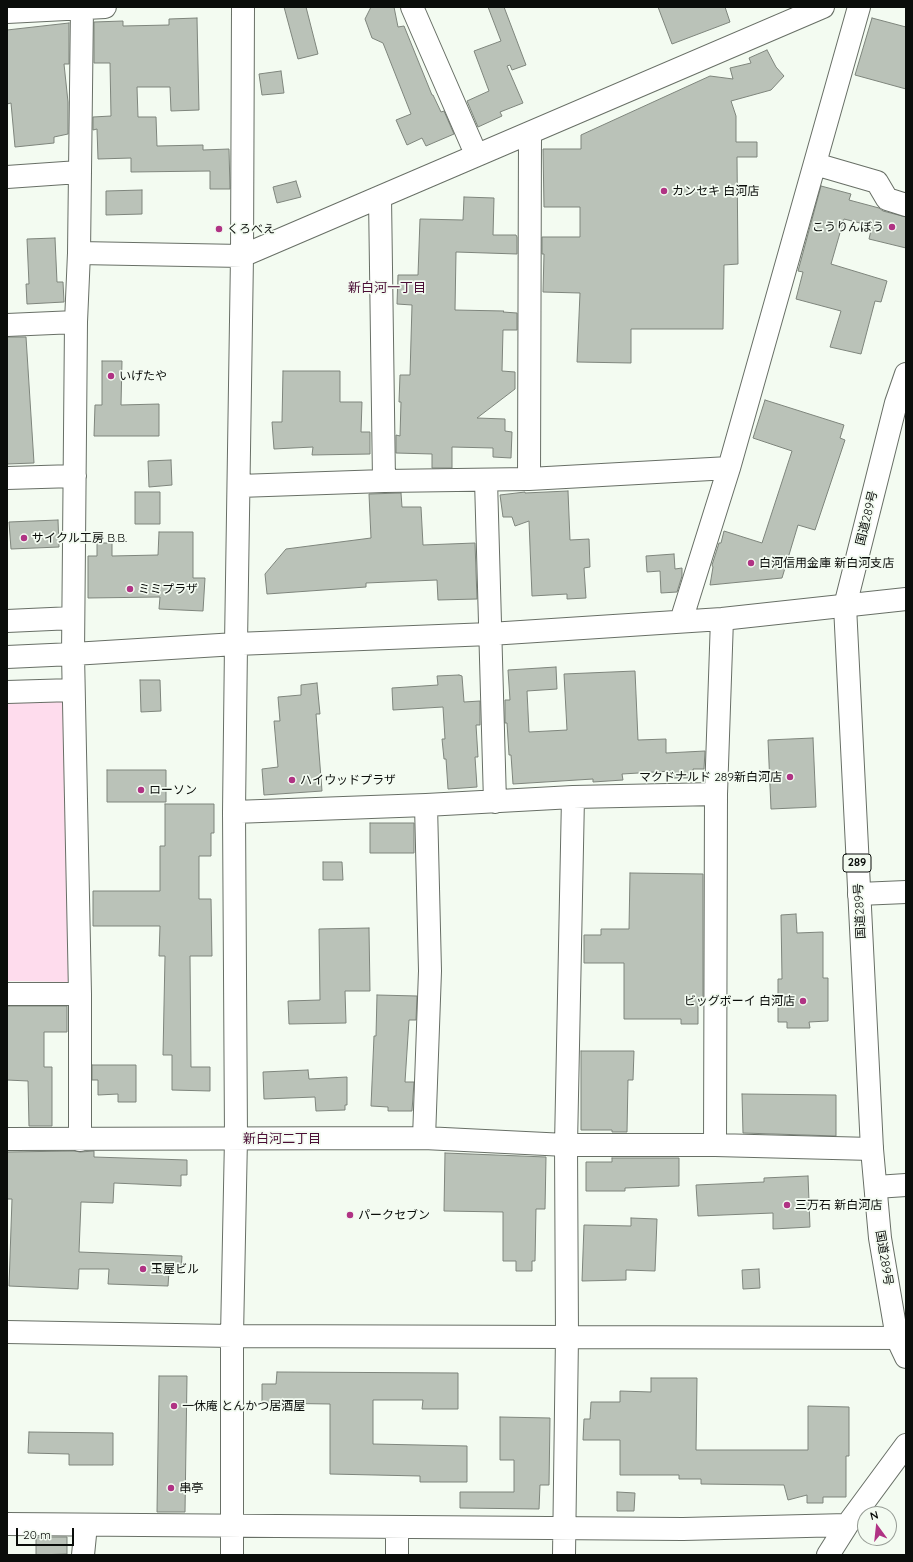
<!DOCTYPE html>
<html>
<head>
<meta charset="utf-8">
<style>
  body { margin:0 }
  #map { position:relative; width:913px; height:1562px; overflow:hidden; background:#f3fbf1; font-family:Quicksand,sans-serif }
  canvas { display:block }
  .frame { position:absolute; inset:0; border:8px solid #0a0d0a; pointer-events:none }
  .north { position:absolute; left:857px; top:1506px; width:40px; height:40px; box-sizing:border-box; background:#f3fbf1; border:1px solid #969c95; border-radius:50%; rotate:345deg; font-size:11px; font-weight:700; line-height:16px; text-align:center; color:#0a0d0a }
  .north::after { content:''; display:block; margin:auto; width:14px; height:18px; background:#b03384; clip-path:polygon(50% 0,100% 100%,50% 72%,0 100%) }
  .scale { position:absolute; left:16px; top:1528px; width:58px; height:18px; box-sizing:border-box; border:2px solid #0a0d0a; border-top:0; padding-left:5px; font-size:12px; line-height:14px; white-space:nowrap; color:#0a0d0a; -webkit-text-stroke:3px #f3fbf1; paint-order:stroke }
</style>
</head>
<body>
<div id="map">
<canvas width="913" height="1562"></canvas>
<div class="frame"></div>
<div class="north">N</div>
<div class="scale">20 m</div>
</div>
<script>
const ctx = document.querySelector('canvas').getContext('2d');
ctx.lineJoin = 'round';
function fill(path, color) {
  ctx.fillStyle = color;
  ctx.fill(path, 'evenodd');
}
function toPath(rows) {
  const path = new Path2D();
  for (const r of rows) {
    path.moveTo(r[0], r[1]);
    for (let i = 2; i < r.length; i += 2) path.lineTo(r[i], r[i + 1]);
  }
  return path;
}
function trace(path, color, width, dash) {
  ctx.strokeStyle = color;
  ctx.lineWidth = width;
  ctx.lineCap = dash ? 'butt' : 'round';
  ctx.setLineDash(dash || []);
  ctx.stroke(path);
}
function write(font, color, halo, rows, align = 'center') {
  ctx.font = font + ' Quicksand,"Noto Sans JP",sans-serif';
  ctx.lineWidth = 3.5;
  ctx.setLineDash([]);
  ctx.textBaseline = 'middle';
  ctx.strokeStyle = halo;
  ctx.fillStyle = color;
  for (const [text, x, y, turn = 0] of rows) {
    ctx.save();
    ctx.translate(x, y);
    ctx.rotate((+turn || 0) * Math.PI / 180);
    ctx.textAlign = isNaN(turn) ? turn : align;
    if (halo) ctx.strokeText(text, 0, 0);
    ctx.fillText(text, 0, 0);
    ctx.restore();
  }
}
fill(toPath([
  [65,696,76,975,67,982,7,981,7,700]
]), '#fedced');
const building = toPath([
  [284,7,306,7,318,54,298,59,284,7],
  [371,7,394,7,398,27,404,26,432,95,433,95,441,112,444,111,454,134,426,146,422,138,407,145,396,120,411,114,383,43,372,38,365,19,371,7],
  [488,7,504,7,526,65,512,70,510,65,507,66,523,103,500,112,502,116,478,127,467,101,489,91,474,51,501,41,488,7],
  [658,7,725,7,730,22,672,44,658,7],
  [197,18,199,110,171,111,170,87,137,87,138,117,156,117,157,146,203,145,203,150,229,149,230,189,210,189,210,171,131,172,131,158,98,159,97,129,93,130,93,117,111,116,110,63,94,63,94,22,123,21,123,26,169,25,169,19,197,18],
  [872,18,906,27,906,89,855,75,872,18],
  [69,23,69,64,64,64,68,102,68,134,54,137,54,143,15,147,11,103,7,104,7,30,69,23],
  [767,50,776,67,784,76,771,90,731,101,736,116,736,142,757,142,757,157,737,157,738,264,724,265,723,329,631,329,631,363,577,362,580,293,543,292,544,254,542,254,542,237,580,237,580,207,544,207,543,149,581,149,581,135,710,76,733,79,730,68,751,63,749,58,767,50],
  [281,71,284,93,262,95,259,74,281,71],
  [296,181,301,197,277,203,273,187,296,181],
  [821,186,851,194,849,200,879,208,883,211,906,217,906,248,869,239,872,226,844,219,831,264,887,281,881,302,875,301,861,354,830,347,841,311,796,299,803,272,798,271,821,186],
  [142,190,142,214,106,215,106,191,142,190],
  [464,197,494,198,493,235,516,235,517,237,517,254,456,252,455,310,504,311,503,312,517,313,517,330,503,330,502,371,515,372,515,389,477,418,505,419,505,431,512,432,511,458,493,457,493,448,452,447,452,468,432,468,432,454,396,453,396,435,400,436,401,402,399,402,400,375,410,375,412,305,397,304,398,275,418,275,420,219,463,220,464,197],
  [55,238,57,282,63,282,64,302,27,304,26,284,29,284,27,239,55,238],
  [7,337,26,337,34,463,7,464,7,337],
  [102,361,122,361,121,405,159,404,159,436,94,436,95,405,102,405,102,361],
  [283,371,340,371,340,402,362,402,361,432,370,432,370,454,312,455,313,447,274,449,272,422,282,422,283,371],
  [765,400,844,425,840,438,845,440,815,530,798,525,782,578,710,585,713,567,712,565,719,543,721,543,724,531,762,543,792,451,753,438,765,400],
  [171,460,172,485,149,487,148,461,171,460],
  [568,491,570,540,589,539,590,567,584,568,586,598,567,599,567,594,532,596,529,521,515,526,512,517,503,517,500,495,525,492,525,493,568,491],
  [135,492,160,492,160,524,135,524,135,492],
  [401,493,402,507,421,507,423,545,475,543,477,599,438,600,437,580,366,583,366,587,267,594,265,574,286,549,371,538,369,494,401,493],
  [58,520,59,547,11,549,9,522,58,520],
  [159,532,193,532,193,578,205,578,203,611,159,609,160,597,88,598,88,556,97,556,97,543,112,543,112,556,158,555,159,532],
  [674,554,675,569,682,568,682,576,677,592,661,593,660,571,647,572,646,556,674,554],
  [556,667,557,689,527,691,529,732,567,730,564,674,635,671,638,740,666,739,666,753,705,751,704,769,693,769,694,778,673,778,672,771,622,774,623,780,593,782,593,779,513,784,511,755,509,755,507,723,505,723,505,700,510,700,508,670,556,667],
  [459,675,462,676,464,702,480,701,480,725,476,725,478,757,475,757,477,787,448,789,446,759,444,759,442,739,445,739,443,707,393,710,392,688,438,685,437,676,459,675],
  [140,680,160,680,161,711,141,712,140,680],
  [317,683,320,714,316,714,322,791,264,795,262,769,278,767,274,721,280,721,278,697,301,695,301,685,317,683],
  [813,738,816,807,771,809,768,740,813,738],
  [107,770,166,770,166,802,107,802,107,770],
  [165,804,214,804,214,833,211,833,211,856,199,856,199,899,211,899,212,956,190,956,191,1067,210,1067,210,1091,172,1090,172,1055,163,1055,165,956,159,956,160,926,93,926,93,891,160,891,160,846,165,846,165,804],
  [370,823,414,823,414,853,370,853,370,823],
  [323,862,342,862,343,880,323,880,323,862],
  [630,873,703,874,703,1005,698,1005,698,1024,681,1024,681,1019,624,1019,624,963,584,963,584,935,601,935,601,929,629,929,630,873],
  [796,914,797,933,823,932,823,978,828,978,828,1021,809,1022,810,1028,787,1028,787,1022,778,1022,778,979,782,979,781,915,796,914],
  [369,928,370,991,345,991,346,1023,289,1024,288,1001,320,1000,319,929,369,928],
  [377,995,417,996,416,1020,409,1020,405,1082,414,1082,412,1111,388,1111,388,1107,371,1106,374,1036,376,1036,377,995],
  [7,1006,67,1006,67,1032,44,1032,44,1067,52,1067,52,1126,29,1126,28,1081,7,1080,7,1006],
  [581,1051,634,1051,633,1080,628,1080,627,1132,612,1132,612,1130,581,1130,581,1051],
  [92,1065,136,1065,136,1102,118,1102,118,1094,98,1095,98,1080,92,1080,92,1065],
  [308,1070,309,1079,347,1077,347,1105,345,1105,345,1110,316,1111,315,1097,264,1099,263,1072,308,1070],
  [742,1094,836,1095,836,1136,743,1133,742,1094],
  [75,1151,80,1152,94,1151,94,1157,187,1160,187,1175,181,1175,181,1186,114,1183,113,1203,81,1202,79,1252,182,1256,181,1272,169,1271,168,1286,108,1284,109,1269,79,1269,78,1289,9,1286,12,1199,7,1199,7,1152,75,1151],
  [445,1153,546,1157,545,1209,536,1209,535,1261,532,1261,532,1271,516,1271,516,1261,503,1261,503,1212,444,1211,445,1153],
  [612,1158,679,1158,679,1186,625,1188,625,1191,586,1191,586,1162,612,1162,612,1158],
  [808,1176,810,1227,773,1229,773,1213,698,1216,696,1185,764,1182,764,1178,808,1176],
  [631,1218,657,1219,655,1271,626,1270,626,1280,582,1281,584,1225,631,1226,631,1218],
  [759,1269,760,1288,743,1289,742,1270,759,1269],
  [277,1372,458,1373,458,1409,422,1409,423,1400,373,1400,373,1444,467,1446,467,1482,420,1482,420,1476,330,1474,330,1404,262,1403,262,1384,276,1384,277,1372],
  [159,1376,187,1376,185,1512,157,1512,159,1376],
  [651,1378,697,1378,696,1450,808,1450,808,1406,849,1407,849,1456,846,1456,846,1497,823,1497,823,1503,807,1503,807,1495,788,1500,784,1485,701,1484,701,1479,679,1479,679,1475,620,1475,620,1440,583,1440,584,1419,590,1419,591,1402,620,1402,620,1391,651,1392,651,1378],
  [500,1417,550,1418,549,1485,540,1485,539,1509,460,1508,460,1492,514,1492,514,1460,500,1460,500,1417],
  [29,1432,113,1433,113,1465,69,1465,69,1454,28,1453,29,1432],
  [617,1492,635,1493,634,1511,617,1511,617,1492],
  [36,1537,67,1537,67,1554,36,1555,36,1537]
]);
fill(building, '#bac2b8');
trace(building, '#7e857c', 1);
const minor = toPath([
  [412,7,476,154],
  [7,12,105,7],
  [815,164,877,182,887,199,906,205],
  [7,177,79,172],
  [380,197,384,481],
  [79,253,242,256,823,7],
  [7,325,76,322],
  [7,478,75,476],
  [529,479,530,133],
  [486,480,495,802],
  [239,486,384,481,529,479,729,468],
  [7,621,73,618],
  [681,621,729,468,859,7],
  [7,657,73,654,236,644,490,634,722,619,906,599],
  [7,692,73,690],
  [234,812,426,805,573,797,716,794],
  [859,894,906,892],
  [7,994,80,994],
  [424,1138,430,971,426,805],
  [7,1139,424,1138,566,1145,715,1145,872,1149],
  [80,1140,80,994,73,654,76,322,79,253,82,8],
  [715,1145,716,794,722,619],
  [876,1187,906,1185],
  [7,1332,232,1336,906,1338],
  [7,1524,683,1529,847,1525],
  [397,1527,397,1555],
  [83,1555,86,1525],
  [232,1555,232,1336,236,1138,234,812,236,644,242,256,243,7],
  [564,1555,567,1336,566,1145,573,797],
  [828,1555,847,1525,906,1445]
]);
const highway = toPath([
  [906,374,896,403,845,606,872,1149,880,1238,897,1338,906,1357]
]);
trace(minor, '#686f66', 24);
trace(highway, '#686f66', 24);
trace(minor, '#fff', 22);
trace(highway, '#fff', 22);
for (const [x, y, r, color] of [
  [664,191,4,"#b03384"],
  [892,227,4,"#b03384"],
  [219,229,4,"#b03384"],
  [111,376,4,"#b03384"],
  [24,538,4,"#b03384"],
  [751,563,4,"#b03384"],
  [130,589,4,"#b03384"],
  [790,777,4,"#b03384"],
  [292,780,4,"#b03384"],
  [141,790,4,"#b03384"],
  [803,1001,4,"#b03384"],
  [787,1205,4,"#b03384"],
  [350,1215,4,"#b03384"],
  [143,1269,4,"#b03384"],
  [174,1406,4,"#b03384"],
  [171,1488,4,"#b03384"]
]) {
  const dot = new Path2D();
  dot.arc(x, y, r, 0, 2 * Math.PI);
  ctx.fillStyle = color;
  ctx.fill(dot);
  trace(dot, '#f3fbf1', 1.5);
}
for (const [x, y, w] of [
  [857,863,28]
]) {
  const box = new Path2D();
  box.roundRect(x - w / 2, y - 9, w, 18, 3);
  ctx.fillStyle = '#f3fbf1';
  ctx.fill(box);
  trace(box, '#0a0d0a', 1);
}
write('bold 11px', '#0a0d0a', null, [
  ["289",857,863]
]);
write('12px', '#0a0d0a', '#f3fbf1', [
  ["カンセキ 白河店",672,191],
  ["こうりんぼう",884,227,"right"],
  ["くろべえ",227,229],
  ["いげたや",119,376],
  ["サイクル工房 B.B.",32,538],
  ["白河信用金庫 新白河支店",759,563],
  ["ミミプラザ",138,589],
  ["マクドナルド 289新白河店",782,777,"right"],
  ["ハイウッドプラザ",300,780],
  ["ローソン",149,790],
  ["ビッグボーイ 白河店",795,1001,"right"],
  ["三万石 新白河店",795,1205],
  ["パークセブン",358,1215],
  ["玉屋ビル",151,1269],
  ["一休庵 とんかつ居酒屋",182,1406],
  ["串亭",179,1488]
], 'left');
write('12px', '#0a0d0a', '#f3fbf1', [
  ["国道289号",867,518,-76],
  ["国道289号",860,911,-93],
  ["国道289号",884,1258,81]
]);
write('13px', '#4a0e35', '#f3fbf1', [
  ["新白河一丁目",387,288],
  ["新白河二丁目",282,1139]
]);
</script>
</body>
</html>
